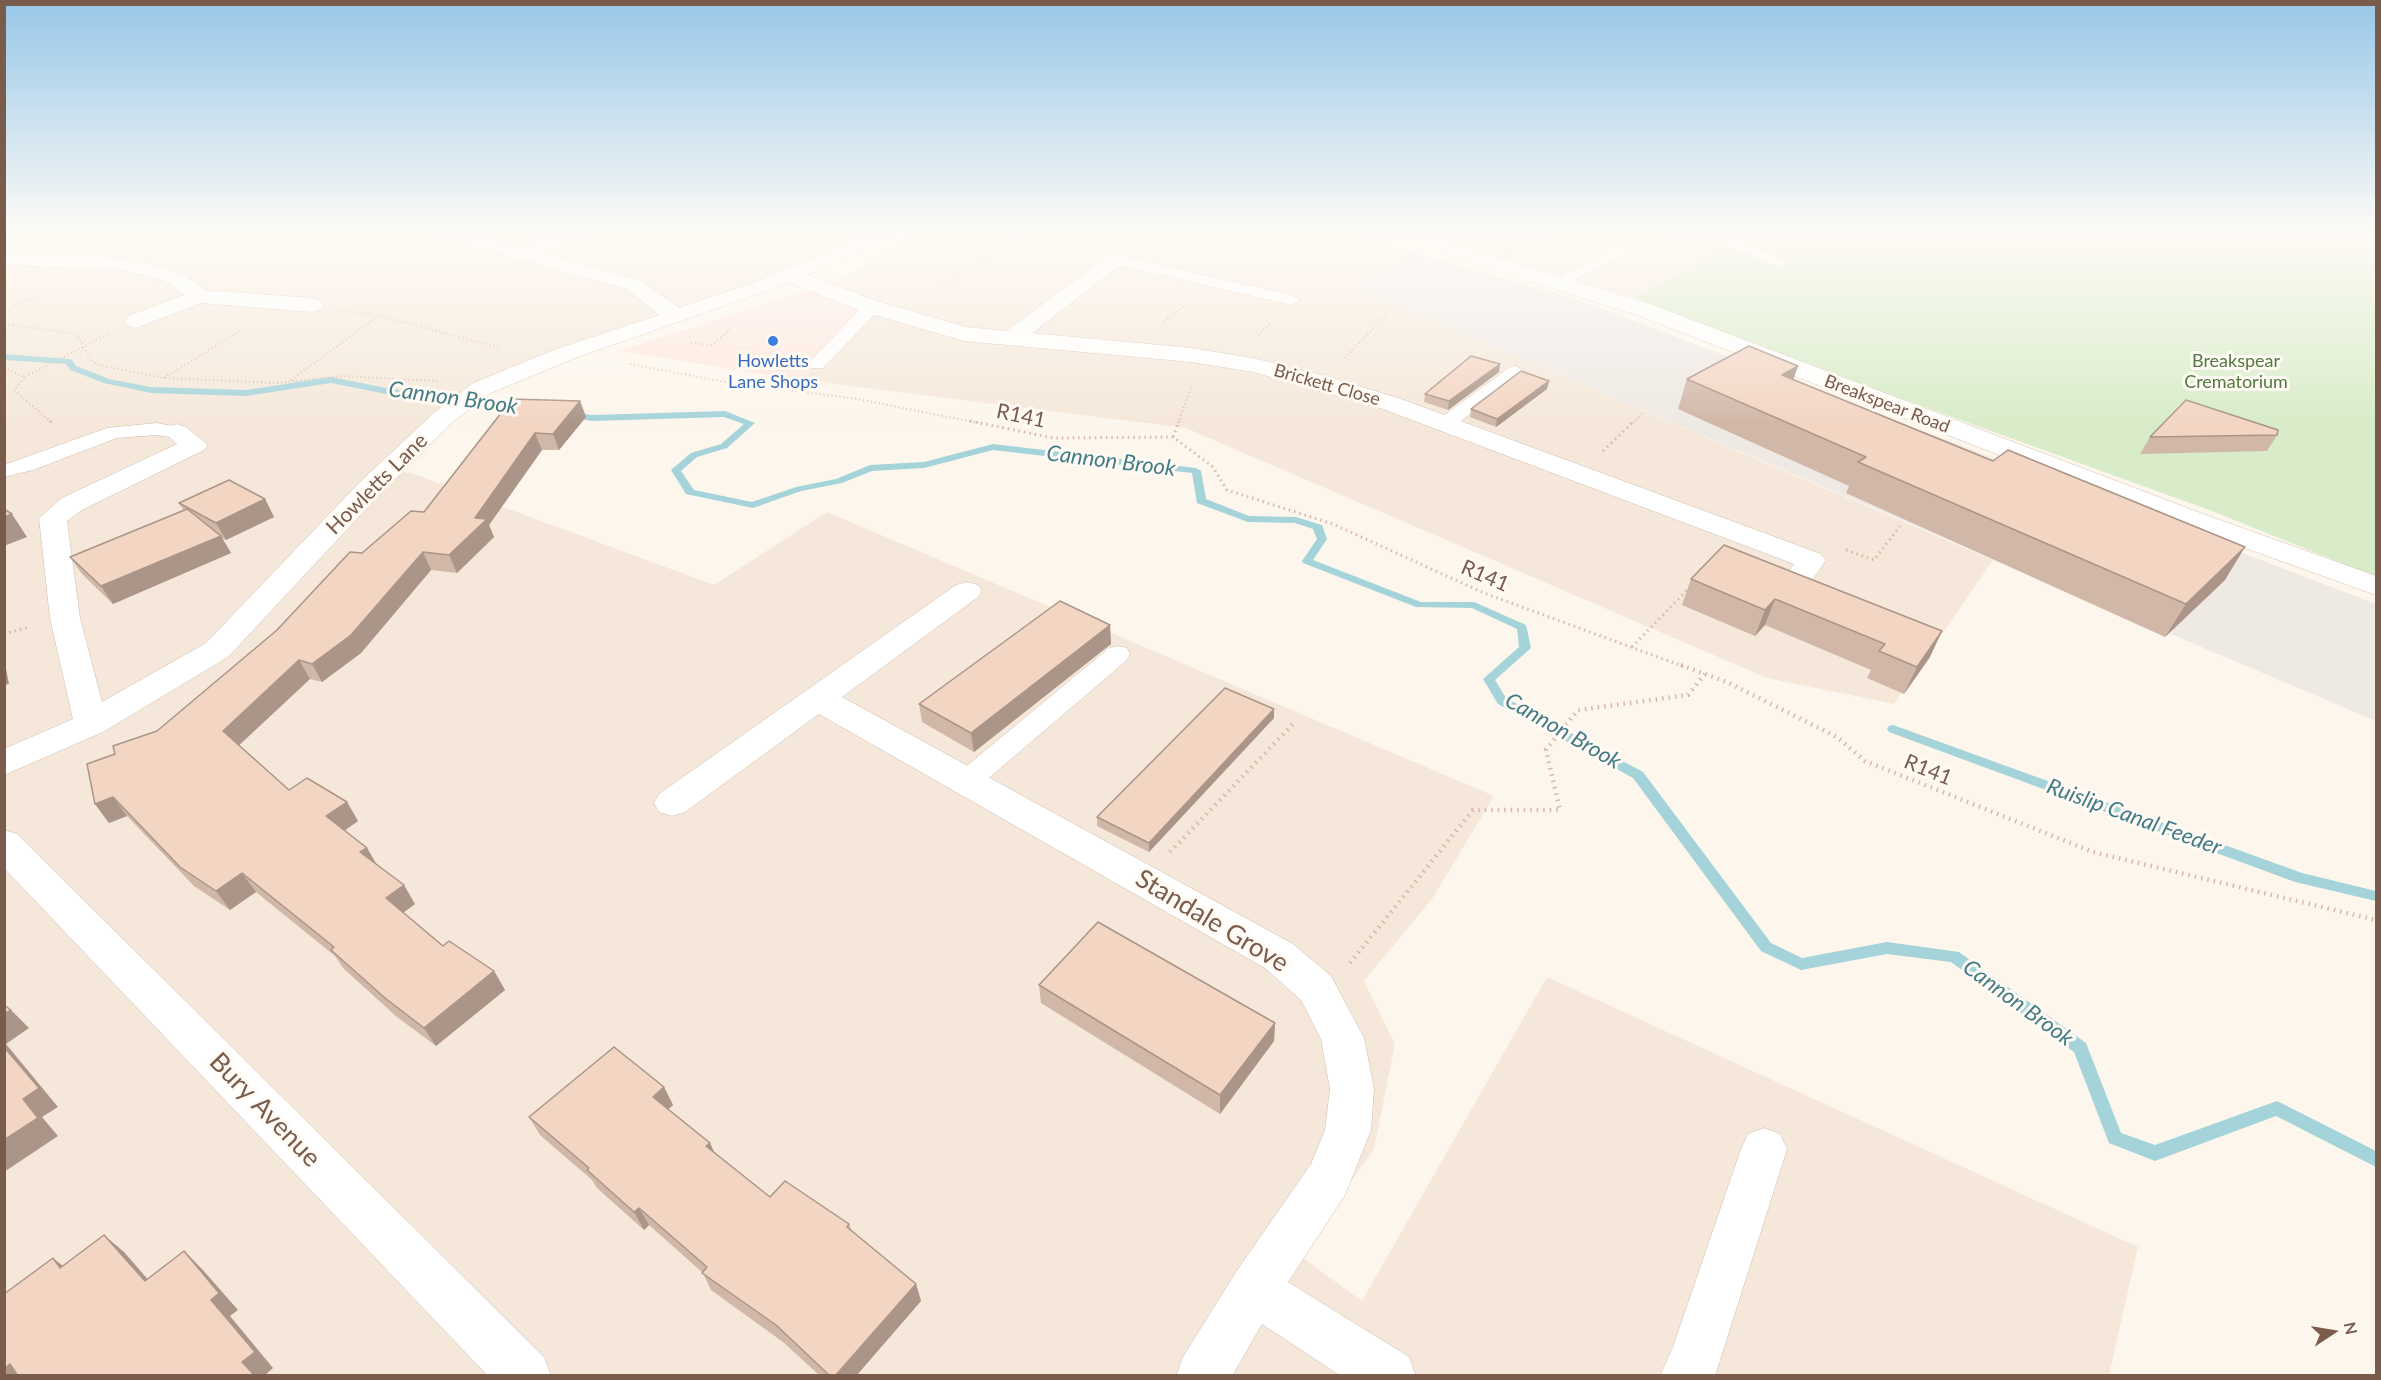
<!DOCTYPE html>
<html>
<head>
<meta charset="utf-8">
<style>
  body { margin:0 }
  #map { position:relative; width:2381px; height:1380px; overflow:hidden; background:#fdf6ec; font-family:Lato,sans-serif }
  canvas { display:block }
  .frame { position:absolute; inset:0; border:6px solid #7a5c4d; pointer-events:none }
  .north { position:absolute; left:2303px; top:1302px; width:60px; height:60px; -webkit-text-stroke:4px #fffaf3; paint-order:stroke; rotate:78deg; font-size:16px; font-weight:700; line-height:24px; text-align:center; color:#7a5c4d }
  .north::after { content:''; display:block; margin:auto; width:21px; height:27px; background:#7a5c4d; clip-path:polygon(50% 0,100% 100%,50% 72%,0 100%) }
</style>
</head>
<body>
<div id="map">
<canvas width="2381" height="1380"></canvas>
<div class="frame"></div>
<div class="north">N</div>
</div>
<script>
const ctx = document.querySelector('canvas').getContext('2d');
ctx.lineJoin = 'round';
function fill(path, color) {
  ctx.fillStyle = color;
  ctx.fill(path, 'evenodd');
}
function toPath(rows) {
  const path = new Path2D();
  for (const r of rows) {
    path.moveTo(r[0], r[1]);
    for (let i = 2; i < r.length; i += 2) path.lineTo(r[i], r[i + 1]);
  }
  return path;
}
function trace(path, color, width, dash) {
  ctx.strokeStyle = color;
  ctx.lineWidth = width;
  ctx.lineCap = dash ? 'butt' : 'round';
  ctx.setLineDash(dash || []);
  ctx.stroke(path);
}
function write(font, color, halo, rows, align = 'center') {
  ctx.font = font + ' Lato,sans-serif';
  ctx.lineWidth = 6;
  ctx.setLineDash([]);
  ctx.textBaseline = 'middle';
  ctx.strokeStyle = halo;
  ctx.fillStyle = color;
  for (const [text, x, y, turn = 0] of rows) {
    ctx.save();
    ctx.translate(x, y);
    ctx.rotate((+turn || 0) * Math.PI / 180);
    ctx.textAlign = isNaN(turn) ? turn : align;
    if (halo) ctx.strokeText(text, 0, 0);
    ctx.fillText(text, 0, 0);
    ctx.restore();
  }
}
fill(toPath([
  [5,232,866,232,751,286,492,389,382,467,414,474,714,585,827,512,1494,796,1432,899,1364,981,1395,1044,1374,1149,1299,1255,1362,1301,1547,977,2138,1247,2109,1375,5,1376],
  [917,232,1354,232,1408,251,1353,287,1993,560,1894,704,1767,678,1186,428,801,380,876,299,839,280],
  [1409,232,1476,232,1463,242,1512,257,1554,232,1643,232,1711,254,1636,298]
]), '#f5e8da');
fill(toPath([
  [839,280,876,299,801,380,619,351]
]), '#fde8e0');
fill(toPath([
  [1408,251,1582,301,2376,604,2376,721,1352,287]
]), '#efe9e4');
fill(toPath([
  [1476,232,1554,232,1512,257,1463,242],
  [1643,232,2376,232,2376,577,2212,511,1734,338,1636,298,1710,254]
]), '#d8ecc9');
fill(toPath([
  [4,354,69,359,72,360,76,366,109,379,151,387,246,390,331,377,386,388,522,406,527,409,522,412,386,394,331,383,246,396,151,393,104,383,70,370,66,364,4,360,4,354],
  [725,411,755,423,727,448,697,457,681,471,694,490,752,502,796,487,836,479,870,465,924,462,993,444,1196,468,1201,471,1206,499,1249,516,1296,517,1322,525,1327,539,1313,560,1421,602,1474,602,1526,625,1531,648,1495,680,1506,698,1643,772,1771,943,1802,958,1887,942,1959,952,2086,1043,2121,1133,2155,1145,2277,1101,2376,1151,2376,1167,2276,1116,2155,1161,2109,1143,2074,1052,1951,962,1887,954,1801,970,1761,951,1633,778,1498,704,1483,679,1519,647,1517,629,1472,608,1416,607,1303,563,1302,561,1317,539,1313,529,1295,523,1248,522,1197,503,1192,473,993,450,924,468,872,471,842,483,801,491,753,508,686,494,671,470,691,453,721,444,744,424,724,417,592,421,572,418,567,415,572,412,592,415,725,411],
  [1893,725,2302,873,2376,891,2376,901,2295,882,1889,732,1887,729,1889,726,1893,725]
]), '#a5d3da');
const lane = toPath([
  [1725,235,1784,259,1786,262,1784,265,1772,265,1720,243,1717,240,1720,237,1725,235],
  [1621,244,1629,249,1627,252,1563,285,1551,285,1549,282,1621,244],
  [1115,255,1292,295,1300,300,1292,305,1109,263,1107,260,1109,257,1115,255],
  [872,302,880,307,878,311,823,368,811,368,808,364,811,360,866,303,872,302],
  [1516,366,1525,371,1522,375,1453,427,1439,427,1436,423,1439,419,1510,367,1516,366],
  [156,423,184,428,187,432,177,438,156,435,117,438,33,470,4,477,4,465,107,428,156,423],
  [1118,646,1127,648,1130,654,1127,660,977,788,967,791,957,788,953,781,957,774,1109,648,1118,646]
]);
const street = toPath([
  [431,232,463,232,521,248,560,232,587,232,584,236,542,253,641,281,679,308,750,284,873,232,899,232,896,236,807,275,880,302,966,327,1006,331,1108,256,1115,254,1122,256,1125,260,1122,264,1032,333,1191,348,1253,358,1329,377,1401,399,1821,554,1826,560,1801,596,1790,599,1779,596,1775,590,1794,564,1383,409,1253,372,1191,362,964,341,864,312,789,283,575,358,491,393,454,421,380,494,228,657,103,732,4,775,4,749,73,719,50,618,39,518,62,498,177,444,164,432,168,427,177,424,186,427,208,445,204,450,82,510,67,521,80,618,102,702,206,643,360,482,436,411,473,383,559,348,659,315,627,289,434,236,431,232],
  [4,253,112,257,158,266,185,276,205,290,312,298,320,300,323,305,320,310,312,312,201,303,136,328,128,326,125,321,128,316,184,295,171,284,146,275,112,269,4,265,4,253],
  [967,582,978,585,982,591,978,597,842,697,1293,944,1331,976,1364,1038,1374,1089,1371,1130,1345,1195,1288,1282,1409,1357,1416,1376,1341,1376,1262,1324,1232,1376,1176,1376,1183,1357,1236,1272,1311,1164,1325,1130,1330,1089,1321,1039,1301,1000,1265,968,819,714,685,812,672,816,659,812,654,803,659,794,956,585,967,582],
  [4,830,17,834,544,1357,551,1376,488,1376,4,868,4,830],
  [1764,1128,1780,1134,1787,1149,1715,1376,1660,1376,1673,1347,1741,1149,1748,1134,1764,1128]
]);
const secondary = toPath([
  [1384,232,1414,232,1650,304,2198,512,2376,576,2376,595,2178,524,1634,314,1387,236,1384,232]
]);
trace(lane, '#d1beb0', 1);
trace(street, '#d1beb0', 1);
trace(secondary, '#d6c0b0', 1);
trace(toPath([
  [932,293,1012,239],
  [342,310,383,317,501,348],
  [4,311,47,291],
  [1164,322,1186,304],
  [4,324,77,334,91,360,99,365,164,378,277,383,342,376,437,381],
  [1258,336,1271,322],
  [691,343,712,345,731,329],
  [1345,358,1387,314],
  [630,364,725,382,858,399,978,423],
  [4,368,25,377,14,390,52,423],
  [25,377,108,334],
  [164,378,242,330],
  [291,380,377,317],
  [1431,388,1444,378],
  [1178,423,1192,385],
  [1633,423,1642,414]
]), '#d9b8a5', 2, [1, 3]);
trace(toPath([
  [50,421,53,424],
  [970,421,1053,438,1173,437,1213,467,1227,490,1333,524,1484,593,1685,667],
  [1173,437,1179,421],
  [1603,451,1634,421],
  [1846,550,1874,560,1900,526],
  [4,634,30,627],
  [1632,647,1690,587]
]), '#d9b8a5', 3, [1.5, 4]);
trace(toPath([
  [1681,665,1729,683,1837,737,1865,761,2093,852,2376,920],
  [1170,852,1294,723],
  [1350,963,1473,810,1560,810,1546,750,1578,710,1688,695,1705,674]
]), '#d9b8a5', 4.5, [1.5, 5]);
fill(lane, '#fff');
fill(street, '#fff');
fill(secondary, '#fff');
fill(toPath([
  [1798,366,1793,379,2225,580,2165,637,1846,493,1849,486,1678,409,1687,379],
  [1499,372,1448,410,1424,402,1425,394],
  [1547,389,1496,427,1470,417,1471,409],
  [580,401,586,417,559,450,542,450,489,525,494,537,457,573,431,570,361,653,322,682,310,679,239,745,289,790,347,802,358,821,344,831,367,848,377,865,415,904,403,913,443,946,494,971,505,990,436,1046,397,1017,344,969,335,956,256,892,230,910,194,886,127,816,109,823,95,804,115,754,157,731,277,630,362,553,424,512],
  [2277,435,2267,451,2140,454,2150,437],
  [265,499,274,517,226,540,222,538,231,553,113,604,82,574,70,557,184,511,179,503],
  [1724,545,1930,657,1904,694,1867,678,1871,670,1765,625,1755,636,1682,605,1691,579],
  [1110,625,1111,644,974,752,922,722,919,704],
  [1274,718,1149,852,1097,826,1097,817],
  [1039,985,1275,1023,1274,1041,1220,1114,1041,1003],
  [664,1087,673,1105,668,1109,714,1152,770,1197,849,1224,852,1232,916,1284,921,1301,856,1376,820,1376,783,1342,711,1290,703,1273,649,1225,644,1230,597,1188,592,1180,540,1135,529,1117]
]), '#d1b7a8');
fill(toPath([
  [1500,364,1499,372,1448,410,1449,401],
  [1798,366,1788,395,1782,375],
  [1549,381,1547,389,1496,427,1497,419],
  [580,401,586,417,559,450,553,434],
  [535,433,542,450,489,525,494,537,457,573,449,555],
  [265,499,274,517,226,540,216,523],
  [4,506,10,515,12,514,27,537,4,546],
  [221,536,231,553,113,604,101,586],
  [2245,547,2225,580,2165,637,2186,604],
  [423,552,431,570,361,653,322,682,312,664],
  [1775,599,1765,625,1755,636,1765,610],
  [1110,625,1111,644,974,752,971,733],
  [1942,631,1930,657,1904,694,1917,667],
  [4,658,9,684,4,685],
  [299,660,310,679,235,749,223,731],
  [1274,709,1274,718,1149,852,1149,843],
  [113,797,127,816,109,823,95,804],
  [347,802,358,821,338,835,326,816],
  [367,848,378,867,360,852],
  [242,873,256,892,230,910,216,891],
  [404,885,415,904,397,917,386,898],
  [494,971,505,990,436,1046,424,1028],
  [11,1010,29,1028,6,1044,58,1107,42,1117,58,1136,4,1172,4,1140,23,1099,4,1047,4,1014],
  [1275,1023,1274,1041,1220,1114,1220,1095],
  [664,1087,673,1105,662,1115,653,1097],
  [710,1143,718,1160,706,1146],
  [639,1208,649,1225,644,1230,634,1212],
  [104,1235,124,1252,164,1298,145,1281],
  [184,1251,202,1269,238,1310,230,1316,273,1368,264,1376,255,1376,242,1362],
  [53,1258,74,1275,60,1268],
  [916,1284,921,1301,856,1376,835,1376],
  [10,1364,27,1376,4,1376,4,1369]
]), '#aa9588');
const building = toPath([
  [1749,346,1798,366,1782,375,1993,461,2008,450,2245,547,2186,604,1858,462,1866,457,1687,379,1749,346],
  [1471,356,1500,364,1449,401,1425,394,1471,356],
  [1521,371,1549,381,1497,419,1471,409,1521,371],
  [512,399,580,401,553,434,535,433,475,518,487,519,449,555,423,552,351,635,312,664,299,660,223,731,289,790,307,778,347,802,326,816,367,848,360,852,404,885,386,898,443,946,449,941,494,971,424,1028,385,998,331,950,334,947,242,873,216,891,180,867,113,797,95,804,87,764,115,754,113,746,157,731,277,630,350,552,362,553,411,511,424,512,512,399],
  [2186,400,2278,430,2277,435,2150,437,2186,400],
  [229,480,265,499,216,523,179,503,229,480],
  [4,509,12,514,4,517,4,509],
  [187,509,221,536,101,586,70,557,187,509],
  [1724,545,1942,631,1917,667,1879,651,1885,644,1775,599,1765,610,1691,579,1724,545],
  [1060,601,1110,625,971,733,919,704,1060,601],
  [1225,688,1274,709,1149,843,1097,817,1225,688],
  [1098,922,1275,1023,1220,1095,1039,985,1098,922],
  [4,1005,11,1010,4,1014,4,1005],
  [4,1047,39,1088,23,1099,38,1118,4,1140,4,1047],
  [614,1047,664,1087,653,1097,710,1143,706,1146,770,1197,785,1181,849,1224,847,1227,916,1284,835,1376,830,1376,776,1325,702,1273,707,1267,639,1208,634,1212,587,1170,589,1168,529,1117,614,1047],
  [104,1235,145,1281,184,1251,219,1293,211,1300,255,1352,242,1362,255,1376,18,1376,10,1364,4,1369,4,1294,53,1258,60,1268,104,1235]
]);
fill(building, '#f3d5c3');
trace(building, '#aa9588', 1.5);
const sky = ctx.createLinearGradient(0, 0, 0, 425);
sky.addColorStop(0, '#97c7e8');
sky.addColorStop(0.55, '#fefbf6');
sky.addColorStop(1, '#fefbf600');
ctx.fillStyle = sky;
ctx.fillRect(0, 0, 2381, 425);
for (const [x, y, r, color] of [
  [773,341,6,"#3f7fe0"]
]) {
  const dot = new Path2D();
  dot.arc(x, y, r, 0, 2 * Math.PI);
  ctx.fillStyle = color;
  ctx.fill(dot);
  trace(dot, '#fffaf3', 2);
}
write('18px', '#366cbe', '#fffaf3', [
  ["Howletts",773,361],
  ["Lane Shops",773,382]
]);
write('18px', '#537a41', '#fffaf3', [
  ["Breakspear",2236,361],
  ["Crematorium",2236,382]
]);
write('18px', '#7a5c4d', '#fffaf3', [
  ["Brickett Close",1327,385,16],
  ["Breakspear Road",1887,404,21]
]);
write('21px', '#7a5c4d', '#fffaf3', [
  ["R141",1021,416,12],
  ["Howletts Lane",377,484,-45],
  ["R141",1485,576,23],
  ["R141",1928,770,22]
]);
write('italic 22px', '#437c86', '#fffaf3', [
  ["Cannon Brook",453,398,8],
  ["Cannon Brook",1111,461,7],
  ["Cannon Brook",1563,731,30],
  ["Ruislip Canal Feeder",2134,817,20],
  ["Cannon Brook",2018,1003,36]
]);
write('26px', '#7a5c4d', '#fffaf3', [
  ["Standale Grove",1212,921,31],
  ["Bury Avenue",265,1110,46]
]);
</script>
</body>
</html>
